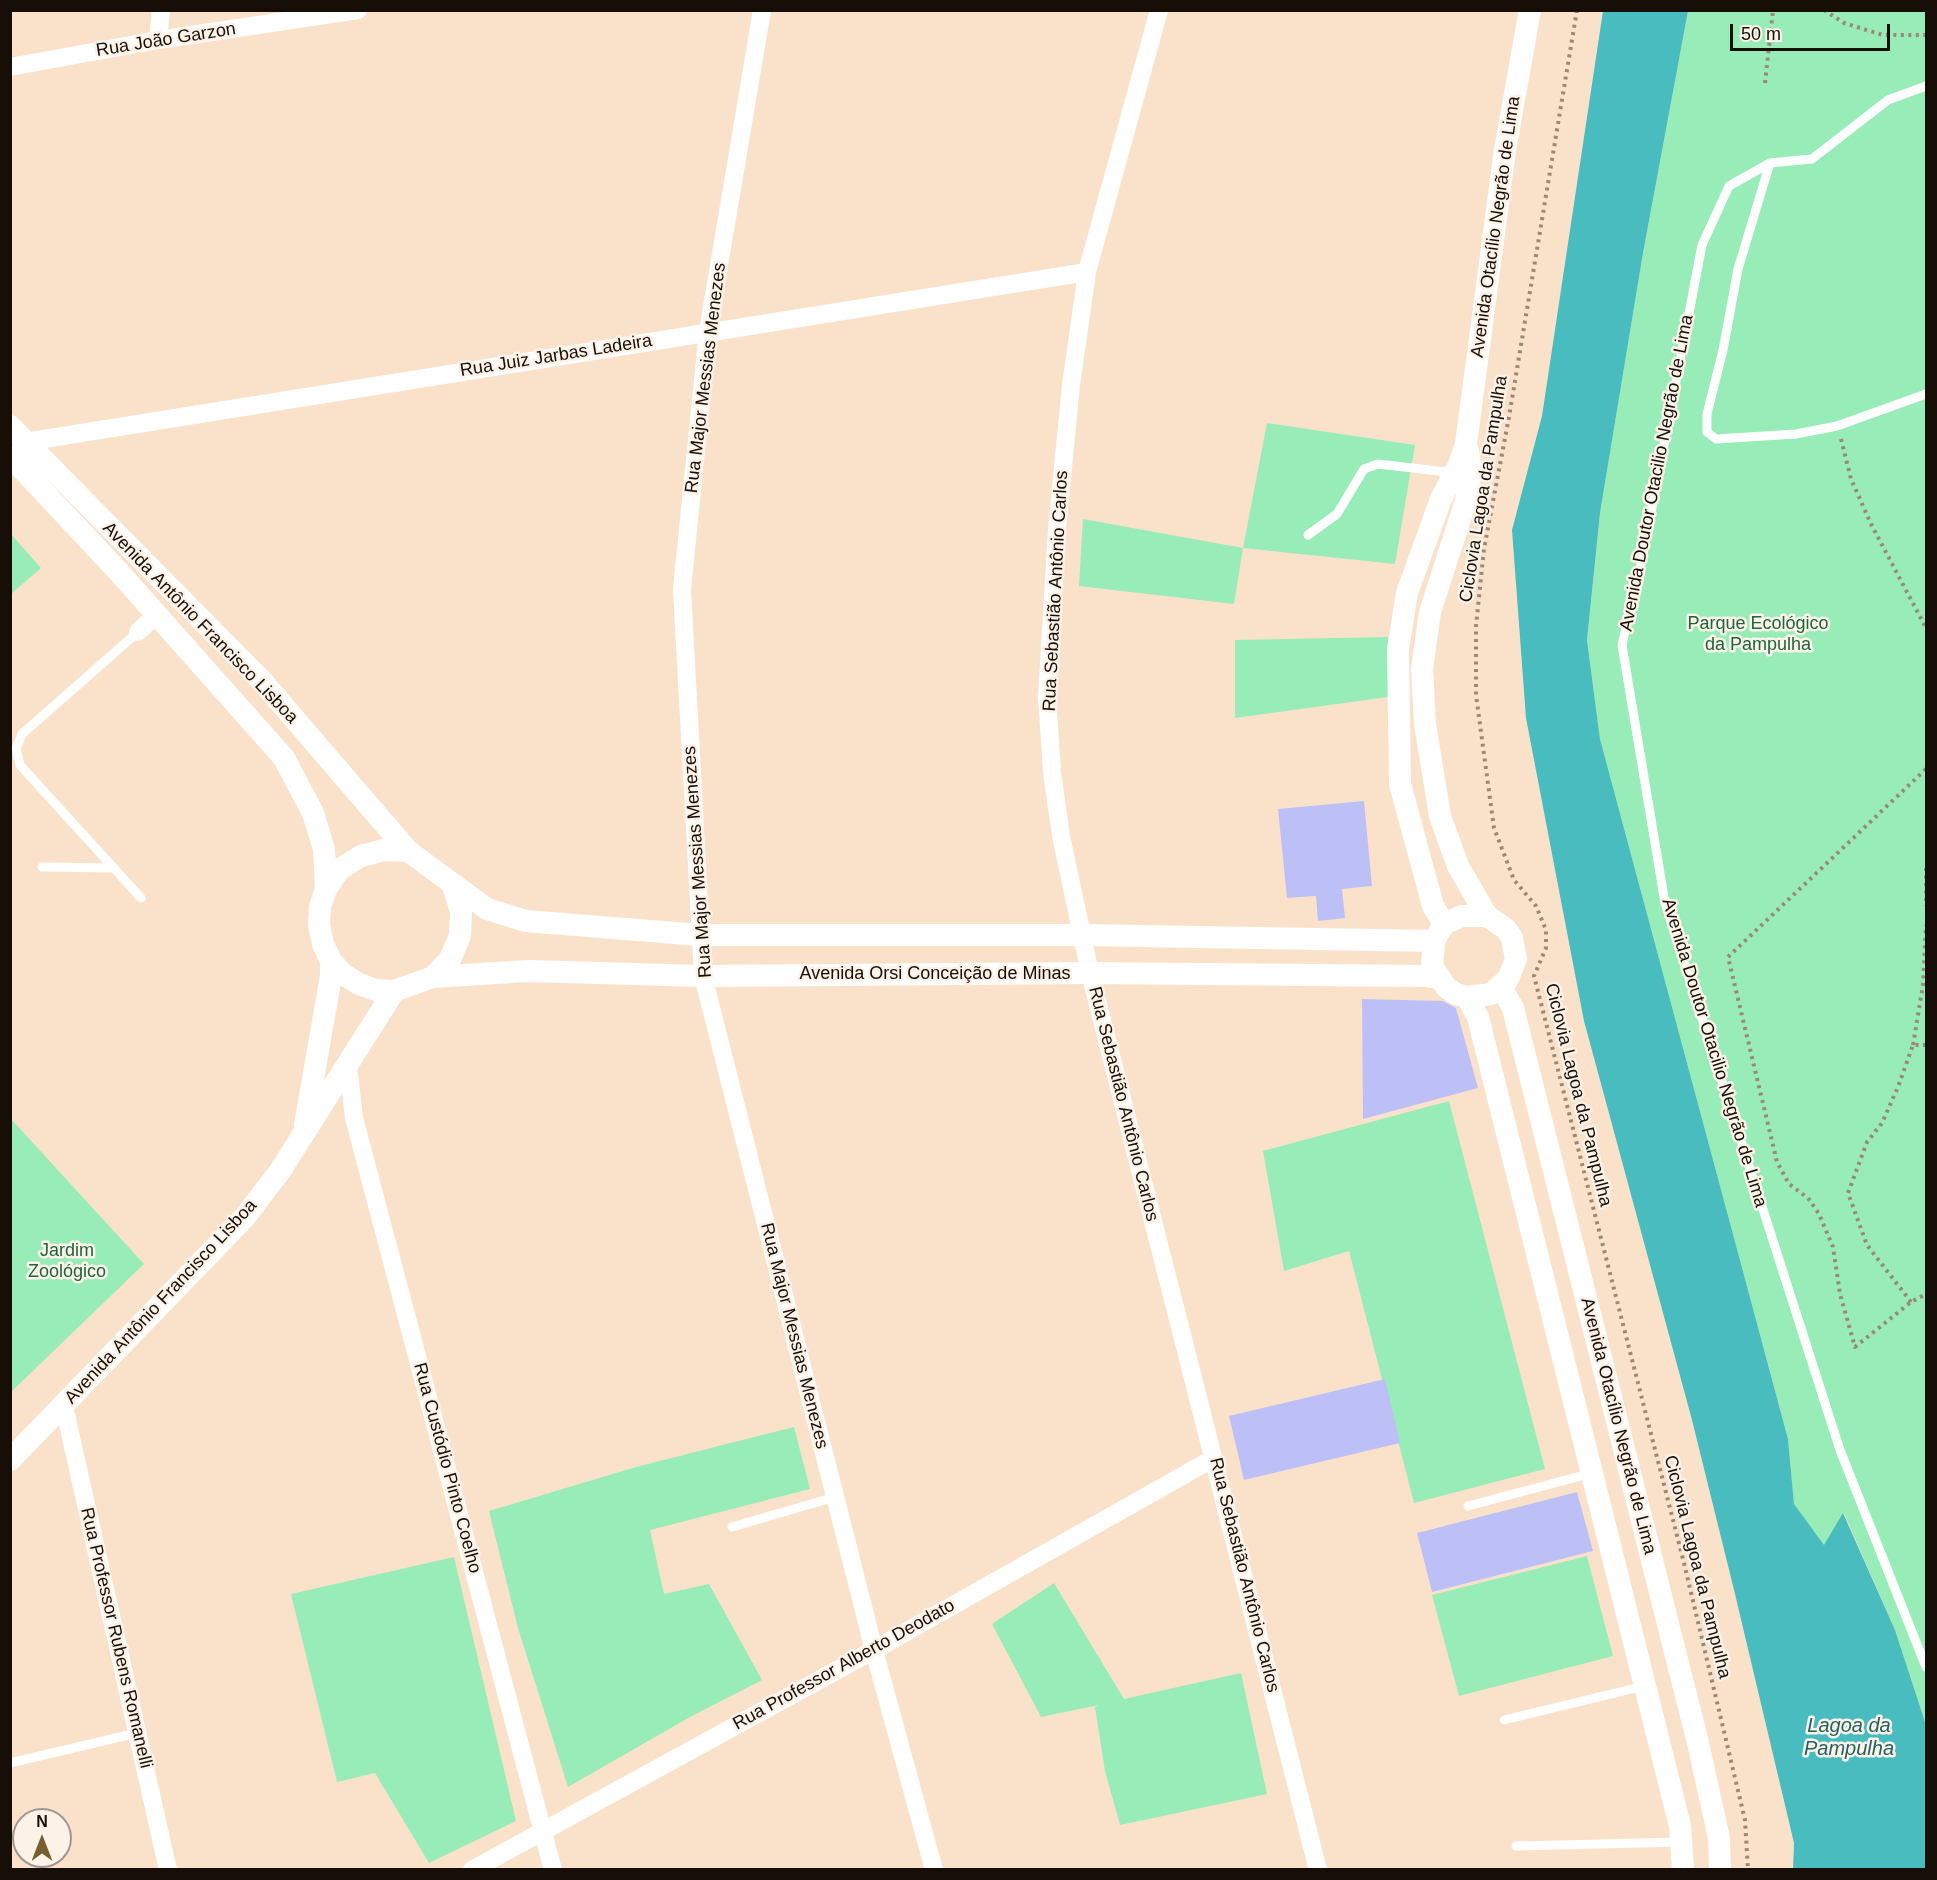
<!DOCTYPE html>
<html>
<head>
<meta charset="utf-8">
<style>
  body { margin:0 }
  #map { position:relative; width:1937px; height:1880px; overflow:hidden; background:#fae2ca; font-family:Helvetica,sans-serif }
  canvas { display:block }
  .frame { position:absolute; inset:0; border:12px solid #170f07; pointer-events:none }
  .north { position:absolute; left:12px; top:1808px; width:60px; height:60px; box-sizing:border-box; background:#fcf2e8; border:2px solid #a0978e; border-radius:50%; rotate:0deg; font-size:16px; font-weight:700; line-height:24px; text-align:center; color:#170f07 }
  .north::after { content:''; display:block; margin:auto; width:21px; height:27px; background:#785d2f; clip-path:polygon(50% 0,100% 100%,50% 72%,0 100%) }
  .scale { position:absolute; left:1730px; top:24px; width:160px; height:27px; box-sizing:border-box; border:3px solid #170f07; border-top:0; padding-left:8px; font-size:18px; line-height:21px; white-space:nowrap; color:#170f07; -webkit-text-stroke:4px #fcf2e8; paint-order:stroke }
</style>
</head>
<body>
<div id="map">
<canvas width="1937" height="1880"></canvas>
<div class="frame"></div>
<div class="north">N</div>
<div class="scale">50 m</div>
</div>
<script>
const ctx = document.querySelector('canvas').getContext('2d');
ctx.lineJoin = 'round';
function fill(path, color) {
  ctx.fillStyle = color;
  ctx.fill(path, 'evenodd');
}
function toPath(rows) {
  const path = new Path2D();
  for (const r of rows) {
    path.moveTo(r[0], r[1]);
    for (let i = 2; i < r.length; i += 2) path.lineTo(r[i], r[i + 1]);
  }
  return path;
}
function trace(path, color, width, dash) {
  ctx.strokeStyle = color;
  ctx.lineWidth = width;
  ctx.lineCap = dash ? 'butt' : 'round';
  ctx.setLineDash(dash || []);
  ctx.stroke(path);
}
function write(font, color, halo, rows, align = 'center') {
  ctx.font = font + ' Helvetica,sans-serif';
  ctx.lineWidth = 5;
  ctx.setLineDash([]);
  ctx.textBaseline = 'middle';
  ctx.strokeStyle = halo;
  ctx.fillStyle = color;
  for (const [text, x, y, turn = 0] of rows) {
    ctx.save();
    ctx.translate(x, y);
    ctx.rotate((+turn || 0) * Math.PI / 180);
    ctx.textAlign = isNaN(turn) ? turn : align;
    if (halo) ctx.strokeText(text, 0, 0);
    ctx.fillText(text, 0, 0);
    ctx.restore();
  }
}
fill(toPath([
  [1688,11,1926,11,1926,1725,1895,1630,1844,1513,1824,1546,1794,1504,1788,1439,1600,739,1587,640,1600,513,1643,253],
  [1267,423,1415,445,1395,564,1243,548,1234,604,1079,586,1083,519,1243,548],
  [10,533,41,568,11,594,10,594],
  [1388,637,1388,697,1235,718,1235,640],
  [1449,1101,1545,1469,1414,1503,1349,1251,1284,1271,1263,1151],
  [11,1119,144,1264,11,1392],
  [794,1427,810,1489,650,1530,664,1594,709,1584,762,1680,690,1717,568,1787,518,1628,489,1511,636,1467],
  [1587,1556,1613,1656,1459,1696,1432,1595],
  [454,1557,516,1821,429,1863,375,1773,337,1782,291,1594],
  [1054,1583,1124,1699,1241,1673,1267,1794,1120,1825,1105,1771,1095,1707,1099,1705,1041,1717,992,1624]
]), '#98ecb7');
fill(toPath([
  [1603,11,1688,11,1643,253,1600,513,1587,640,1600,739,1788,1439,1794,1504,1824,1545,1843,1513,1895,1630,1926,1725,1926,1869,1793,1869,1794,1843,1735,1594,1692,1420,1584,1021,1526,718,1512,530,1542,416]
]), '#48bcbe');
fill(toPath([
  [1364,801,1372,886,1342,889,1345,918,1318,921,1316,896,1287,898,1278,809],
  [1362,999,1443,1001,1456,1008,1478,1088,1363,1119],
  [1385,1379,1400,1443,1244,1480,1229,1416],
  [1577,1492,1593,1551,1432,1592,1417,1533]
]), '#bdc0f7');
trace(toPath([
  [1577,10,1509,417,1484,549,1476,626,1476,695,1494,828,1514,880,1536,906,1546,930,1546,948,1534,976,1684,1563,1745,1820,1748,1870],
  [1824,10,1844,23,1883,35,1926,35],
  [1765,83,1773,10],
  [1841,439,1851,479,1871,524,1926,628],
  [1926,769,1728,957,1777,1162,1789,1184,1808,1198,1819,1214,1833,1247,1840,1294,1855,1347,1911,1302,1926,1294],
  [1926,868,1926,906],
  [1913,1045,1923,985,1926,925],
  [1911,1302,1867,1245,1848,1193,1867,1142,1882,1123,1898,1087,1913,1045,1926,1045]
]), '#9a8977', 4, [3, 4.5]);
trace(toPath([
  [1926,86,1888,100,1812,159,1770,163,1738,269,1723,350,1707,414,1707,432,1716,439,1796,434,1837,426,1926,394],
  [1770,163,1729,186,1702,245,1642,560,1622,645,1665,903,1840,1450,1926,1667],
  [1308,535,1337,514,1364,469,1378,464,1455,473],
  [138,632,22,734,16,749,20,765,141,898],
  [42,867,114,868],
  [1468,1506,1592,1473],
  [732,1527,835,1497],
  [1504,1720,1644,1686],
  [10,1763,137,1733],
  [1516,1846,1681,1842]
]), '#fff', 9);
trace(toPath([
  [762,10,708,331,682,589,703,976,874,1650,934,1870],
  [1159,10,1087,272,1071,385,1057,529,1047,697,1052,772,1061,836,1090,973,1318,1870],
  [158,40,161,10],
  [10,67,158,40,358,10],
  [25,442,1087,272],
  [138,632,157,614],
  [348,1065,354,1118,553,1870],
  [64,1406,168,1870],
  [472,1870,874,1650,1214,1458]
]), '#fff', 18);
trace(toPath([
  [10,426,261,680,408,851,487,909,526,921,700,935,1082,935,1434,941],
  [1468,451,1471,470,1468,494,1430,612,1422,669,1425,724,1440,816,1458,866,1487,916,1506,929,1512,938,1516,959,1508,979,1491,994,1467,997,1456,994,1446,987,1432,966,1434,941,1444,924,1462,916,1487,916],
  [10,456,117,570,284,758,313,813,324,849,326,889],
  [408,851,384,850,361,856,340,869,326,889,320,907,319,925,323,944,331,961,343,974,359,984,376,990,394,991,433,977,450,959,460,936,461,911,453,886],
  [1444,924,1433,906,1400,784,1398,649,1407,593,1441,499,1459,465,1466,444,1505,150,1530,10],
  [433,977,528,971,703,976,1090,973,1425,976,1438,978],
  [1501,987,1513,1008,1698,1743,1719,1838,1720,1870],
  [1467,997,1478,1017,1680,1826,1683,1870],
  [305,1125,331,976,331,961],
  [10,1460,244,1218,280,1171,394,991]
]), '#fff', 22);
write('18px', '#170f07', '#fcf2e8', [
  ["Rua João Garzon",166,40,-9],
  ["Avenida Otacílio Negrão de Lima",1496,227,-82],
  ["Rua Juiz Jarbas Ladeira",556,356,-9],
  ["Rua Major Messias Menezes",706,378,-83],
  ["Avenida Doutor Otacilio Negrão de Lima",1657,473,-79],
  ["Ciclovia Lagoa da Pampulha",1484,489,-81],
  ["Rua Sebastião Antônio Carlos",1056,591,-87],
  ["Avenida Antônio Francisco Lisboa",200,623,46],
  ["Rua Major Messias Menezes",698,862,-94],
  ["Avenida Orsi Conceição de Minas",935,974],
  ["Avenida Doutor Otacilio Negrão de Lima",1714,1053,73],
  ["Ciclovia Lagoa da Pampulha",1578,1095,76],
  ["Rua Sebastião Antônio Carlos",1123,1104,76],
  ["Avenida Antônio Francisco Lisboa",161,1302,-47],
  ["Rua Major Messias Menezes",794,1336,76],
  ["Avenida Otacílio Negrão de Lima",1618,1426,76],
  ["Rua Custódio Pinto Coelho",447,1468,75],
  ["Ciclovia Lagoa da Pampulha",1697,1567,76],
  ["Rua Sebastião Antônio Carlos",1244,1575,76],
  ["Rua Professor Rubens Romanelli",116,1638,77],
  ["Rua Professor Alberto Deodato",844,1665,-29]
]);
write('18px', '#1d653e', '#fcf2e8', [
  ["Parque Ecológico",1758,624],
  ["da Pampulha",1758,645],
  ["Jardim",67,1251],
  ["Zoológico",67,1272]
]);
write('italic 20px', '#236263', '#fcf2e8', [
  ["Lagoa da",1849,1726],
  ["Pampulha",1849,1749]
]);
</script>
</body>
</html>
